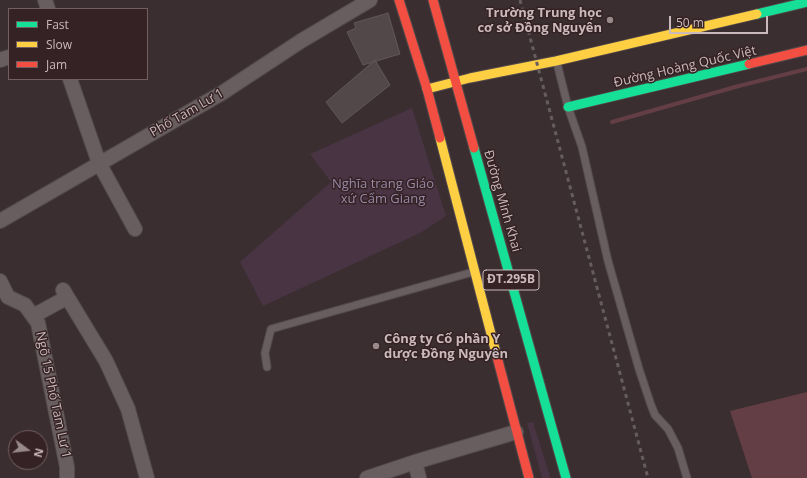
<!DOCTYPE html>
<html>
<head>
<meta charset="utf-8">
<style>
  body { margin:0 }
  #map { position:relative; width:807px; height:478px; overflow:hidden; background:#3a2e30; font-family:"Open Sans",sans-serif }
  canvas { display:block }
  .legend { position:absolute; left:8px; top:8px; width:140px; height:72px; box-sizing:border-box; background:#352225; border:1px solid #715f61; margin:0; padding:5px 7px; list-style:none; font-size:12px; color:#cababc }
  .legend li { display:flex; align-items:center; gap:8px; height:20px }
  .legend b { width:20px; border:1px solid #715f61 }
  .north { position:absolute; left:8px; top:430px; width:40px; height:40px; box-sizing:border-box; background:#352225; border:1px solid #715f61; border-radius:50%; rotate:105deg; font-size:11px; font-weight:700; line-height:16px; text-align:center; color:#cababc }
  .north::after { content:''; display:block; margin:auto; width:14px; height:18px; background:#98898b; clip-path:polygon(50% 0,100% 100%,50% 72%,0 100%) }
  .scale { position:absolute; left:669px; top:16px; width:99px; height:18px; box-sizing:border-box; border:2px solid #cababc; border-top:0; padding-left:5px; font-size:12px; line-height:14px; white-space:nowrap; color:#cababc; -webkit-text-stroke:3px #352225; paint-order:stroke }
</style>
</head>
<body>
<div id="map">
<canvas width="807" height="478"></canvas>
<ul class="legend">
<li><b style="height:5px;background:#16e098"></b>Fast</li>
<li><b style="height:5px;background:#ffcf43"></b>Slow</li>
<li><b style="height:5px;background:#f24e42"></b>Jam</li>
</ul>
<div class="north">N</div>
<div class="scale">50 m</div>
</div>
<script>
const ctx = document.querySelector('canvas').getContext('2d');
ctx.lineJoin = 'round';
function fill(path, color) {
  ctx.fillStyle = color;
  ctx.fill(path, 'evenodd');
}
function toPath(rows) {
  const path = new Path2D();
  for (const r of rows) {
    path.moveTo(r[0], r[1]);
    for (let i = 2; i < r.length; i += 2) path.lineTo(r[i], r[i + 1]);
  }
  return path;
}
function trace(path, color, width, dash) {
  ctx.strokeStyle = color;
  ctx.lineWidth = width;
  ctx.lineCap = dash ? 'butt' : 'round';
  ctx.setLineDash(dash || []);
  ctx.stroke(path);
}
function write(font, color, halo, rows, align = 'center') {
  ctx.font = font + ' "Open Sans",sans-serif';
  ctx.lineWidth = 3;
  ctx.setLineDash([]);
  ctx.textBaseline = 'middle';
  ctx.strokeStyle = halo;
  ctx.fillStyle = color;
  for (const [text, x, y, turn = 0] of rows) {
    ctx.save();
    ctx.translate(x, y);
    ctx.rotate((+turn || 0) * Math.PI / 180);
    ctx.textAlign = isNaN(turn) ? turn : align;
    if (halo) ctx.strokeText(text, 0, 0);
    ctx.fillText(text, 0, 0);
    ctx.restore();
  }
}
fill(toPath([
  [412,108,446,216,420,233,263,306,240,262,331,182,310,154],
  [533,422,549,473,550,478,542,478,527,423]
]), '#483443');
fill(toPath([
  [807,392,807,478,752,478,730,411]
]), '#633f45');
trace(toPath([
  [612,122,735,87,807,69]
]), '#633f45', 4);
const building = toPath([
  [388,13,400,54,363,65,347,32,356,28,354,23,388,13],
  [375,60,390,85,342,123,326,102,375,60]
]);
fill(building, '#52484a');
trace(building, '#625758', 1);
const lane = toPath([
  [557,63,568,107,582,147,608,261,639,369,651,405,655,415,668,429,678,448,687,478],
  [267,367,265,353,271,329,473,272]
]);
const street = toPath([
  [45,0,48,9],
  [0,60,9,57],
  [70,79,99,163,135,229],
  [0,221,222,93,301,41,370,0],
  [0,281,8,297,25,305,38,323,67,467,67,478],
  [63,290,106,361,128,409,147,478],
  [33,316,66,298],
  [415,462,419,478],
  [367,478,415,462,516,432]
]);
const fast = toPath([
  [757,14,807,2],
  [568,107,749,64],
  [474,148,566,478]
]);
const slow = toPath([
  [427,89,470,78,556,61,757,14],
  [440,138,496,353]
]);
const jam = toPath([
  [399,0,427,89,440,138],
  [433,0,474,148],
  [749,64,807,50],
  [496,353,529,478]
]);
trace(lane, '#534a4c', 9);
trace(street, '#534a4c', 16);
trace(fast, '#534a4c', 11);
trace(slow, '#534a4c', 11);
trace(jam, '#534a4c', 11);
trace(lane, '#685e60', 7);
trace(street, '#685e60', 14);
trace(fast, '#16e098', 9);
trace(slow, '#ffcf43', 9);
trace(jam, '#f24e42', 9);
trace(toPath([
  [520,0,648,478]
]), '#665d5e', 3, [4, 4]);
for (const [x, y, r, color] of [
  [610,20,4,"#98898b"],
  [376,346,4,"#98898b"]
]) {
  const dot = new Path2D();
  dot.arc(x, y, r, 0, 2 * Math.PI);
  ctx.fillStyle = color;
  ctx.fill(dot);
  trace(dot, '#352225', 1.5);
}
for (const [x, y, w] of [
  [511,280,56]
]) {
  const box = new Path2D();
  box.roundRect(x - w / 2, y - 10, w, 20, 3);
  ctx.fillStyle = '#352225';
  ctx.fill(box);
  trace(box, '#cababc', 1);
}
write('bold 12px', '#cababc', null, [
  ["ĐT.295B",511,280]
]);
write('bold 13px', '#cababc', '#352225', [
  ["Trường Trung học",602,13],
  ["cơ sở Đồng Nguyên",602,28],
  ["Công ty Cổ phần Y",384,339,"left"],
  ["dược Đồng Nguyên",384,354,"left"]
], 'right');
write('13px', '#cababc', '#352225', [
  ["Đường Hoàng Quốc Việt",685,67,-13],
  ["Phố Tam Lư 1",187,113,-30],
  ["Đường Minh Khai",502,201,74],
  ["Ngõ 15 Phố Tam Lư 1",53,395,78]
]);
write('13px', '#9789a7', '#352225', [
  ["Nghĩa trang Giáo",383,184],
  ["xứ Cẩm Giang",383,199]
]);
</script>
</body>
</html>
